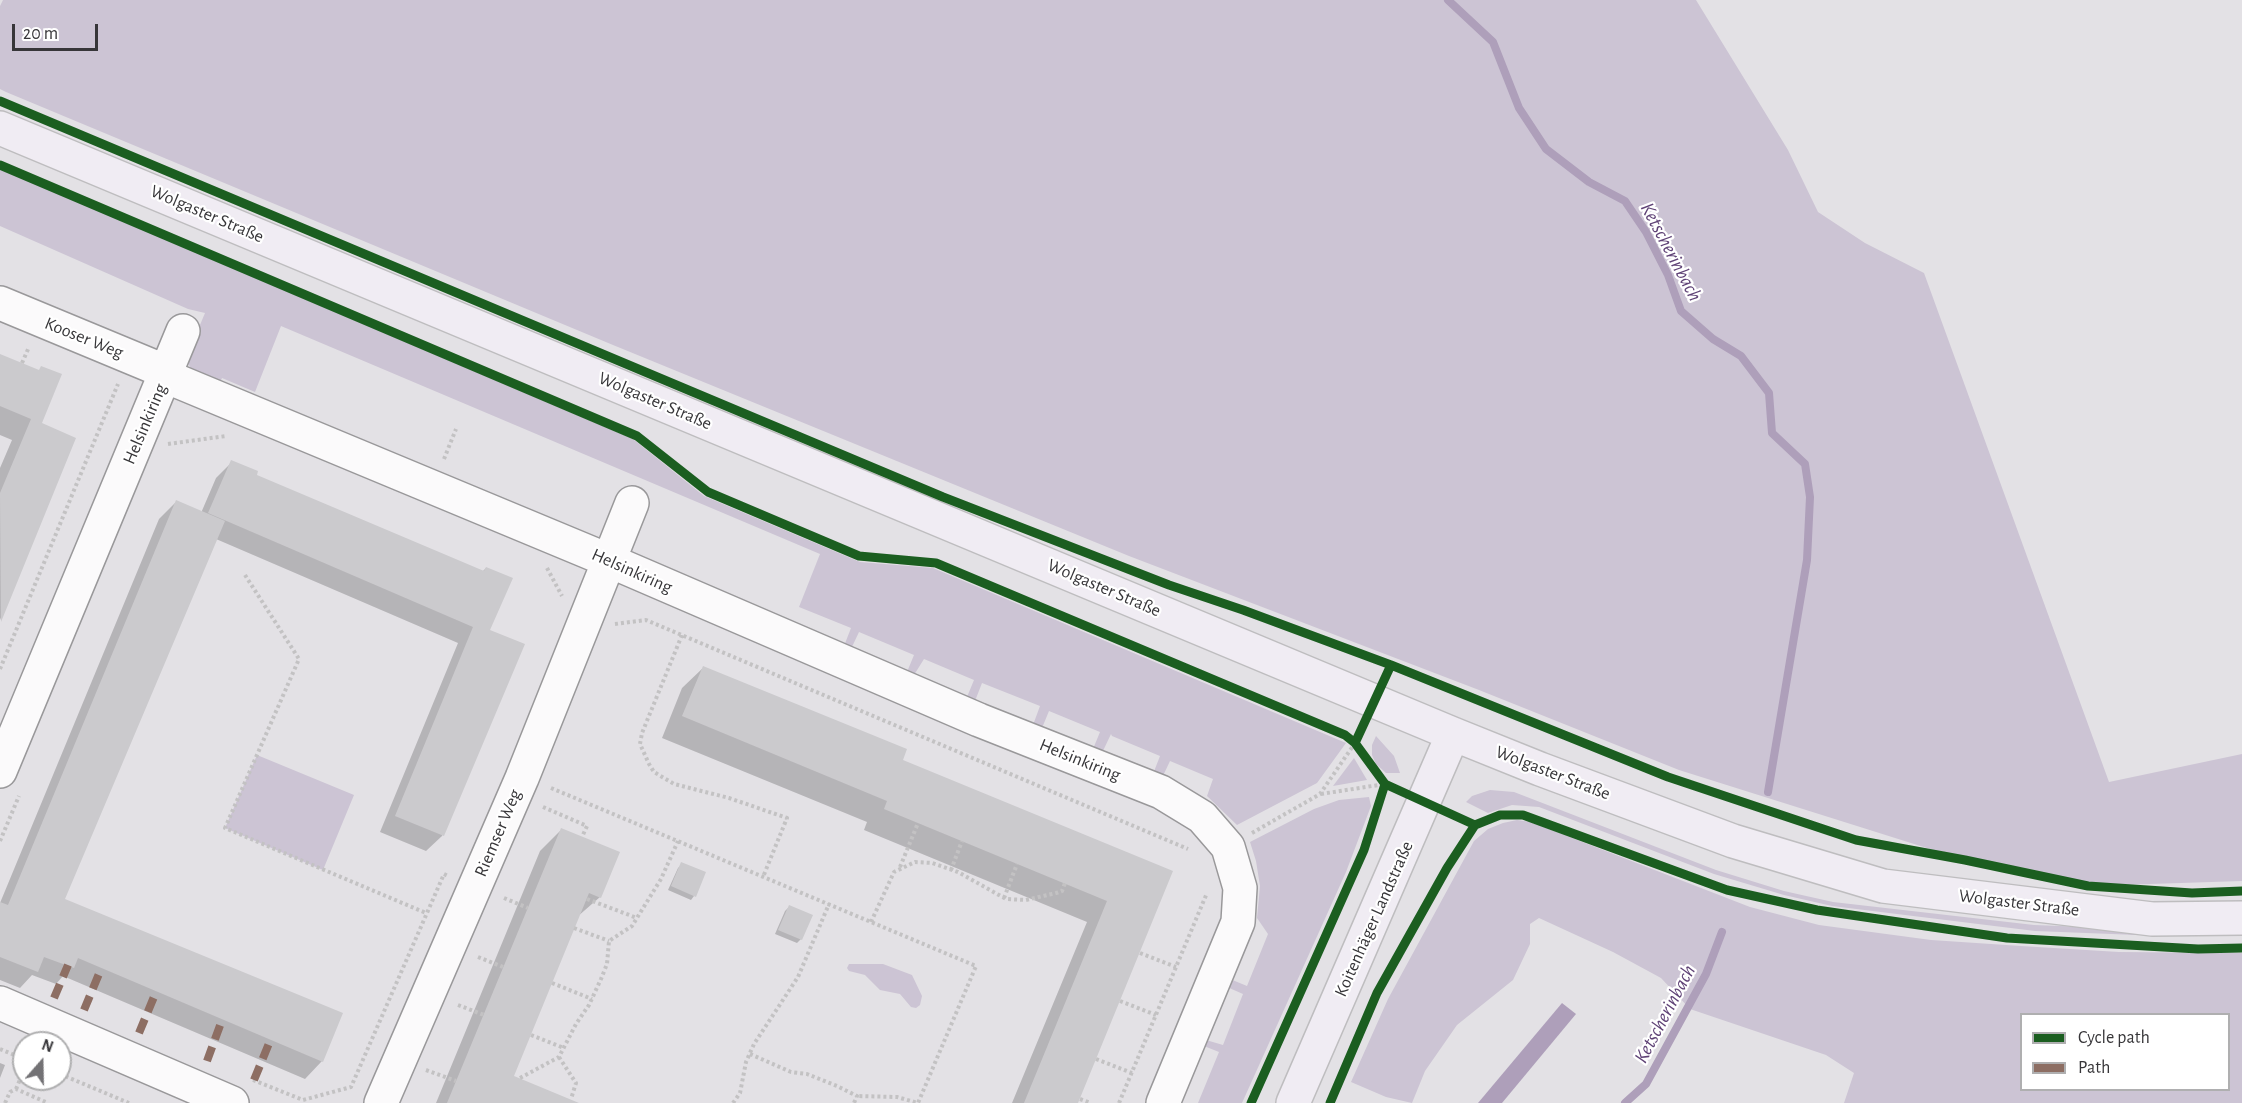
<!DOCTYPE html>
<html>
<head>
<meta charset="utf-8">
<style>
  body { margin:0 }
  #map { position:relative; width:2242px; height:1103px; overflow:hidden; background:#e3e1e5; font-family:"Alegreya Sans",sans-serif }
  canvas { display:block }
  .legend { position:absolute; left:2020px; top:1013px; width:210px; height:78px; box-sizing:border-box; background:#fff; border:2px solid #afafb0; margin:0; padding:8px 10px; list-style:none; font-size:18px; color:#373639 }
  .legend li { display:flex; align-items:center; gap:12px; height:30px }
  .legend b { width:30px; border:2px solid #afafb0 }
  .north { position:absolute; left:12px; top:1031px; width:60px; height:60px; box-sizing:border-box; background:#fff; border:2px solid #afafb0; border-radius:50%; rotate:20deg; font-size:16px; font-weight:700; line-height:24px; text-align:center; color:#373639 }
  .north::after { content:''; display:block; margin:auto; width:21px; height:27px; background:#737275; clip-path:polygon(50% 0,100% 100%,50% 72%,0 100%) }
  .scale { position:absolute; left:12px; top:24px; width:86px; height:27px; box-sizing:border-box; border:3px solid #373639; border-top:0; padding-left:8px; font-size:18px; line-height:21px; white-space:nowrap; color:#373639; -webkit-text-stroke:4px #fff; paint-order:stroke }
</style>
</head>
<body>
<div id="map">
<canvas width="2242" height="1103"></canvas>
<ul class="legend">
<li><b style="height:8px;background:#1b5e20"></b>Cycle path</li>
<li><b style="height:8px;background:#8d6e63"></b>Path</li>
</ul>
<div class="north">N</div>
<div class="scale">20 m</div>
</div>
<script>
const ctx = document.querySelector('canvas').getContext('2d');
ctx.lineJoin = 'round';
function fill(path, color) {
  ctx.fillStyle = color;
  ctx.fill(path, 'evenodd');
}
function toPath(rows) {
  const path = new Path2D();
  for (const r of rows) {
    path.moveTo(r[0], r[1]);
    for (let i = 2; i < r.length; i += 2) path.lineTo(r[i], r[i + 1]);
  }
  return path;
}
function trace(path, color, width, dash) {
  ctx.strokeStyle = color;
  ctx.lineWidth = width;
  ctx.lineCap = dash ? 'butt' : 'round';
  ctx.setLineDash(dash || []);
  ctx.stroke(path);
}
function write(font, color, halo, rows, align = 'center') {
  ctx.font = font + ' "Alegreya Sans",sans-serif';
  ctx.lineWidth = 4.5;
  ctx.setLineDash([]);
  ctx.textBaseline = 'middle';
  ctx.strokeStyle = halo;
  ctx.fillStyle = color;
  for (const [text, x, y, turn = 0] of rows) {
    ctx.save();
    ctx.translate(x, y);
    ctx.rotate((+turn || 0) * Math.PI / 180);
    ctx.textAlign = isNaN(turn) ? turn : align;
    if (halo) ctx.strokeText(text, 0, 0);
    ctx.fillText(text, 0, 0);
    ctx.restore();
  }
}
fill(toPath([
  [3,0,1696,0,1788,150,1818,212,1865,243,1924,273,2109,782,2242,754,2242,881,2088,886,1965,860,1679,770,1479,690,1129,556,613,345,6,92,0,89,0,6],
  [0,169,633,439,704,496,860,562,933,568,1346,743,1317,783,1237,825,1207,796,1213,779,1170,761,1162,778,1153,774,1160,756,1112,736,1111,734,1102,753,1093,749,1100,732,1049,711,1042,728,1033,725,1040,706,982,683,975,701,967,697,974,680,924,659,914,675,907,672,914,655,859,632,851,649,844,646,851,628,799,607,820,554,281,326,255,392,222,378,218,388,193,373,189,365,187,356,205,313,188,309,0,226],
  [1376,736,1394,756,1400,773,1386,773,1376,764,1372,755,1372,745],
  [257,755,354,795,323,870,225,828],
  [1354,758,1367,780,1333,786],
  [1490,790,1514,792,1716,870,1784,891,1833,902,2034,925,2242,933,2137,935,2035,931,1832,906,1784,895,1714,874,1539,807,1512,805,1488,813,1466,802,1472,796],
  [1369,797,1371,806,1346,872,1242,1103,1198,1103,1219,1052,1204,1046,1206,1040,1223,1045,1243,994,1227,987,1230,979,1247,986,1268,934,1257,918,1260,886,1256,861,1250,842,1314,809,1339,800],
  [1517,820,1531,822,1750,907,1819,925,1931,940,2021,946,2119,952,2242,953,2242,1103,1844,1103,1854,1073,1826,1055,1690,1009,1661,978,1613,952,1539,918,1530,924,1530,944,1513,980,1457,1025,1425,1071,1412,1103,1386,1097,1351,1082,1388,999,1474,841,1488,829,1503,823],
  [2022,1014,2228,1014,2228,1090,2022,1090],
  [849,964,883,964,912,975,922,996,920,1005,916,1008,911,1007,900,994,880,990,865,975,849,971,847,968]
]), '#ccc4d4');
fill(toPath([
  [1562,1003,1576,1014,1502,1103,1478,1103]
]), '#ae9fba');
fill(toPath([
  [0,356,40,424,74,438,0,620,0,468,12,440,0,435],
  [232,462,255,476,482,572,486,568,488,631,523,644,442,836,426,851,380,832,458,643,216,539,63,900,322,1061,305,1079,63,976,56,984,32,975,20,988,0,980,0,903,159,519,176,502,201,513,216,478],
  [704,667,901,761,1171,872,1077,1103,1012,1103,1087,922,864,830,867,822,662,738,682,688],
  [561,830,600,897,577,917,512,1076,577,1103,436,1103,540,851],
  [682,864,694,896,691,900,668,890,678,868],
  [789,907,801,939,797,943,775,934,785,911],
  [0,1063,5,1065,0,1078]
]), '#0003');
trace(toPath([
  [1448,0,1493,42,1519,108,1546,149,1589,182,1625,201,1646,232,1668,275,1681,311,1713,339,1741,356,1769,393,1772,433,1805,464,1810,497,1807,560,1768,792],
  [1625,1103,1646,1084,1706,974,1722,932]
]), '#ae9fba', 8);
fill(toPath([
  [0,354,39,370,41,366,62,374,42,423,76,438,1,622,0,493,31,419,0,406],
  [231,460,258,471,257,475,484,571,486,567,513,578,490,630,525,644,444,836,395,816,473,627,208,513],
  [176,500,225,521,65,899,343,1013,323,1062,78,958,74,968,44,957,38,972,0,957,0,902,8,905],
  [703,666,907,749,903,760,1173,871,1078,1103,1024,1103,1107,901,884,809,887,801,682,716],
  [561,828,620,852,601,898,589,893,514,1076,579,1103,447,1103],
  [681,862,706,872,696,897,671,886],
  [789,905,813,915,802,940,778,930]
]), '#cbcacd');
const minor = toPath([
  [0,303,152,366,165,376,610,561,979,720,1161,792,1202,817,1228,847,1240,888,1238,922,1163,1103],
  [0,771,183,331],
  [0,1003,232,1103],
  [381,1103,522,778,632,503]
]);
const major = toPath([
  [0,128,1453,734,1540,769,1733,841,1883,886,2152,919,2242,918],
  [1293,1103,1453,734]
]);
trace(minor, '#99989a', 36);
trace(major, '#bebdbf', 36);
trace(toPath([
  [22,363,29,347],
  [168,444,226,436],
  [444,459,456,429],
  [547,568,562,596],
  [245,575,299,659,225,828,426,913],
  [615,624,646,620,1188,849],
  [682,635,642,733,640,744,649,764,654,772,674,784,729,798,787,818,763,877],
  [0,669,118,384],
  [551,788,976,966,918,1103,897,1097,857,1096],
  [1321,794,1385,784,1398,790],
  [543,807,587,826,582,837],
  [1451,814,1475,825],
  [1252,833,1320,794,1355,743],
  [0,841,19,796],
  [900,867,918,823],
  [951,870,962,841],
  [504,898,528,908],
  [1004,898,1017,864],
  [587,899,637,918],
  [871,922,894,872,915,862,932,863,958,872,1006,899,1026,900,1056,893,1062,891,1065,883],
  [1905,922,2007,938,2055,941],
  [574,928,609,941],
  [1140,953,1176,967],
  [478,957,503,967],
  [552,983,592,999],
  [1377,992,1447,868,1475,825,1500,815,1523,815,1727,890,1817,910,1877,918],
  [1120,1001,1156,1015],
  [458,1005,484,1015],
  [531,1035,564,1048],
  [0,1049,24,1059],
  [750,1054,791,1072,807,1074,837,1086,857,1096,854,1103],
  [559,1057,576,1083,571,1099],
  [1096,1059,1132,1073],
  [426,1070,456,1081],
  [60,1074,129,1103],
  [520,1078,559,1057,576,1024,589,1005,601,979,607,964,609,941,632,926,661,879,678,841],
  [253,1080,303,1100,351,1087,444,874,448,876],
  [16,1089,24,1070],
  [1080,1099,1091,1103],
  [5,1103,10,1092,16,1089,48,1103],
  [733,1103,740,1093,746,1062,754,1044,798,977,829,904],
  [1119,1103,1207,893],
  [1330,1103,1367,1015]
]), '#c3c2c3', 4, [3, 3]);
trace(minor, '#fbfafb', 33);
trace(major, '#f0ecf3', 33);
trace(toPath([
  [54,998,68,965],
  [84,1010,101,969],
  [139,1033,156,992],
  [207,1061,222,1020],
  [254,1080,270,1041]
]), '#8d6e63', 8, [15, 8]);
trace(toPath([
  [0,101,943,497,1169,585,1243,610,1391,665,1668,777,1856,840,1965,860,2088,886,2192,893,2242,891],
  [0,165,637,436,708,492,859,556,936,563,1345,735,1355,743,1385,784,1364,850,1251,1103],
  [1355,743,1391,665],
  [1385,784,1475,825],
  [1330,1103,1377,993,1447,868,1475,825,1500,815,1523,815,1727,890,1817,910,2007,938,2198,949,2242,948]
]), '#1b5e20', 9);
write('18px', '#373639', '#fff', [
  ["Wolgaster Straße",207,214,23],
  ["Kooser Weg",84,338,22],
  ["Wolgaster Straße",655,401,23],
  ["Helsinkiring",145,424,-67],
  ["Helsinkiring",632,571,24],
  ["Wolgaster Straße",1104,588,23],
  ["Helsinkiring",1080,760,22],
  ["Wolgaster Straße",1553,773,21],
  ["Riemser Weg",498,833,-67],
  ["Wolgaster Straße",2019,903,7],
  ["Koitenhäger Landstraße",1374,919,-66]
]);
write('italic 20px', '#5f4276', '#fff', [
  ["Ketscherinbach",1671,252,62],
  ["Ketscherinbach",1665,1014,-62]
]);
</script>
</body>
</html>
